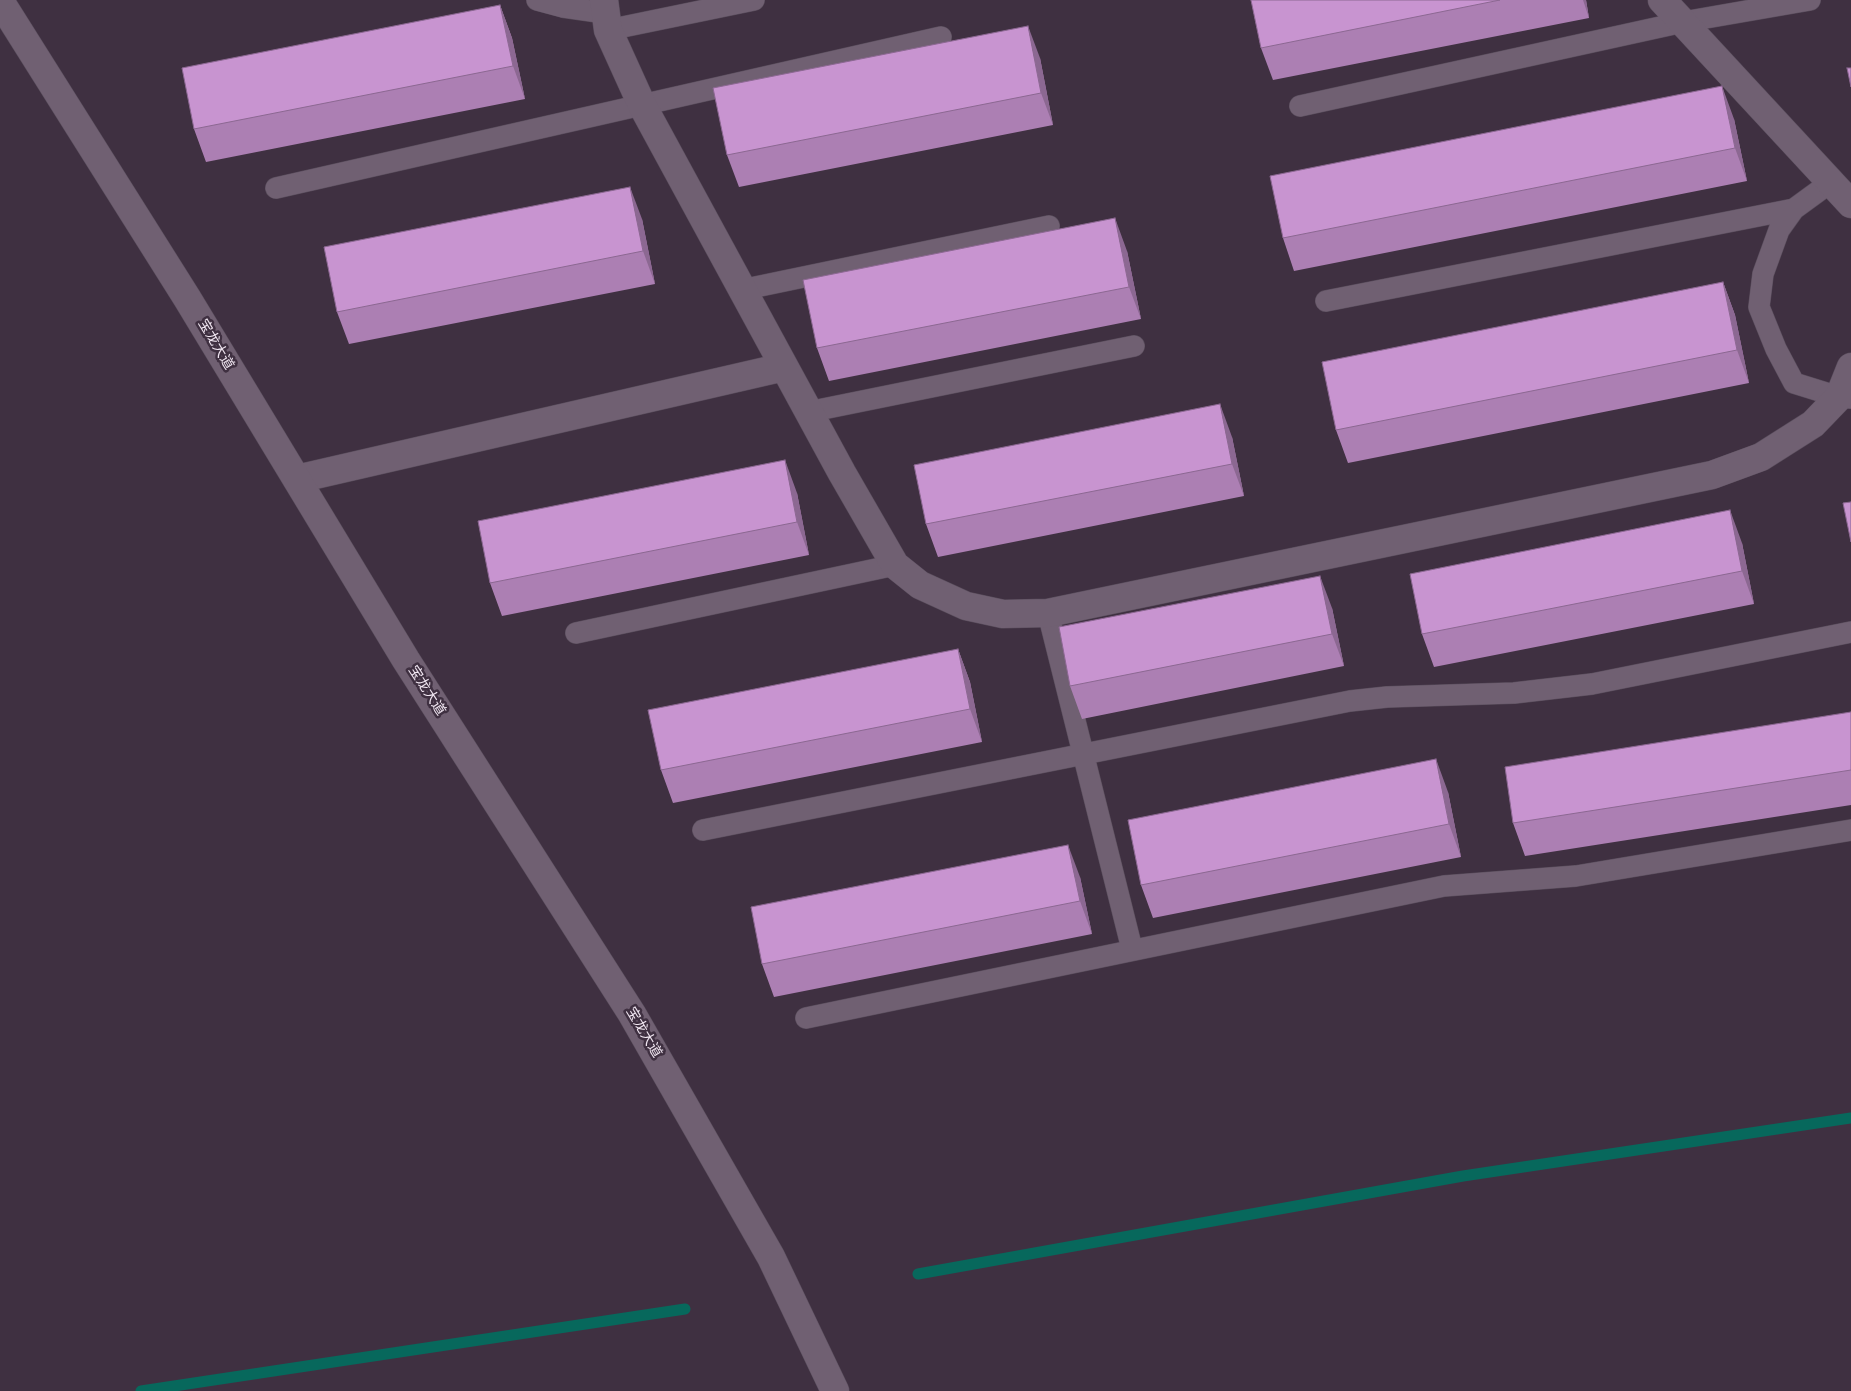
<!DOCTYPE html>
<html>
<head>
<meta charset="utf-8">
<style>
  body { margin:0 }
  canvas { display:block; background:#3f3041 }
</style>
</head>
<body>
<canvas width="1851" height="1391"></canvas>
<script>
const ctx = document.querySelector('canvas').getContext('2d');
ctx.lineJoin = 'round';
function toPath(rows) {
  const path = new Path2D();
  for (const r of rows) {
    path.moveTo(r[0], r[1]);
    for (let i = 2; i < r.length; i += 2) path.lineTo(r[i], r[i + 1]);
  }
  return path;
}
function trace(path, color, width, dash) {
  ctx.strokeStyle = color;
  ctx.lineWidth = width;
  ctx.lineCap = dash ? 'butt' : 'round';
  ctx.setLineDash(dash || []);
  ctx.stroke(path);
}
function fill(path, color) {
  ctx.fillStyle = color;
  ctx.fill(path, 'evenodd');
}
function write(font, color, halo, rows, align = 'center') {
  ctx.font = font + ' "Source Sans 3","Noto Sans SC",sans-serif';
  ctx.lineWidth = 5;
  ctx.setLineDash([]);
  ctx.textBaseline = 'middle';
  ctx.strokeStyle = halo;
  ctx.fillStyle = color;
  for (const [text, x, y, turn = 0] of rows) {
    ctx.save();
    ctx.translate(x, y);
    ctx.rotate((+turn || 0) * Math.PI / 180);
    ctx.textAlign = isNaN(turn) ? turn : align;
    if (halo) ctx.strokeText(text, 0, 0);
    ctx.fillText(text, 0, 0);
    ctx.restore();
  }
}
trace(toPath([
  [918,1274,1463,1176,1851,1118],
  [141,1391,685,1309]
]), '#07685c', 11);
const service = toPath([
  [537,0,563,7,605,13],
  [608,30,754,0],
  [1300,106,1683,22,1810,0],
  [1831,182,1794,209,1779,230,1763,274,1759,307,1776,349,1794,383,1839,397,1851,398],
  [276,188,941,37],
  [741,290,1049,226],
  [1326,301,1794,209],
  [808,412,1134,346],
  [1048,613,1132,949],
  [576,633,895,565],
  [703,830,1350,701,1387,697,1514,693,1592,684,1851,632],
  [806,1018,1444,886,1576,876,1851,830]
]);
const minor = toPath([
  [604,0,608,30,642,105,842,473,895,565,920,585,966,606,1003,614,1048,613,1712,475,1761,457,1813,424,1839,397,1851,367],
  [1662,0,1851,204],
  [297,479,784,367]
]);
const tertiary = toPath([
  [0,1,187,298,406,660,632,1014,771,1257,835,1391]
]);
trace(service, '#5a4e5d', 22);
trace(minor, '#5a4e5d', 29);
trace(tertiary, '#5a4e5d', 29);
trace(service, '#706072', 21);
trace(minor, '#706072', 28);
trace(tertiary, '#706072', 28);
fill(toPath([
  [1251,0,1586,0,1589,18,1273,80,1261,48],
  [500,5,512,38,525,99,206,162,194,129],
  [1040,58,1053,125,739,187,727,155],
  [1734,119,1747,181,1294,271,1283,238],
  [642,219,655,284,349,344,337,312],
  [1127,251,1141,319,829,381,817,348],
  [1723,282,1735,315,1749,383,1348,463,1336,430],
  [1232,437,1244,496,938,557,926,524],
  [797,493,809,555,502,616,490,583],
  [1742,543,1754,604,1434,667,1422,634],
  [1332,608,1344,666,1082,719,1070,686],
  [958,649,970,682,982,742,673,803,661,770],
  [1851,712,1851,805,1525,856,1513,823],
  [1448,792,1461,857,1153,918,1141,885],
  [1080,877,1092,934,774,997,762,964]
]), '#ac7fb3');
fill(toPath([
  [1583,0,1586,0,1589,18],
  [500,5,512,38,525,99,513,66],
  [1028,26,1040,58,1053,125,1041,93],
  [1722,86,1734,119,1747,181,1735,148],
  [630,187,642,219,655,284,643,251],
  [1115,218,1127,251,1141,319,1129,287],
  [1723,282,1735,315,1749,383,1737,350],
  [1220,404,1232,437,1244,496,1232,464],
  [785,460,797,493,809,555,797,522],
  [1730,510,1742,543,1754,604,1742,571],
  [1320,576,1332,608,1344,666,1332,634],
  [958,649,970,682,982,742,970,709],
  [1436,759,1448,792,1461,857,1449,824],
  [1068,845,1080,877,1092,934,1080,901]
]), '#8c6892');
const building = toPath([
  [1251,0,1500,0,1261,48,1251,0],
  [500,5,513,66,194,129,182,68,500,5],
  [1028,26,1041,93,727,155,713,88,1028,26],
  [1847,68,1851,68,1851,87,1847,68],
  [1722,86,1735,148,1283,238,1270,176,1722,86],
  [630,187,643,251,337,312,324,247,630,187],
  [1115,218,1129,287,817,348,803,280,1115,218],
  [1723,282,1737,350,1336,430,1322,362,1723,282],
  [1220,404,1232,464,926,524,914,465,1220,404],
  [785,460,797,522,490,583,478,521,785,460],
  [1851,502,1851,542,1843,503,1851,502],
  [1730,510,1742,571,1422,634,1410,574,1730,510],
  [1320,576,1332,634,1070,686,1059,627,1320,576],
  [958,649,970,709,661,770,648,710,958,649],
  [1851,712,1851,770,1513,823,1505,767,1851,712],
  [1436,759,1449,824,1141,885,1128,820,1436,759],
  [1068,845,1080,901,762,964,751,907,1068,845]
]);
fill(building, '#c894d0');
trace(building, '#8c6892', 1);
write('14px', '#f1e7f2', '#3f3041', [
  ["宝龙大道",215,345,59],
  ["宝龙大道",426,691,57],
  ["宝龙大道",643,1033,59]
]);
</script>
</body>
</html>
